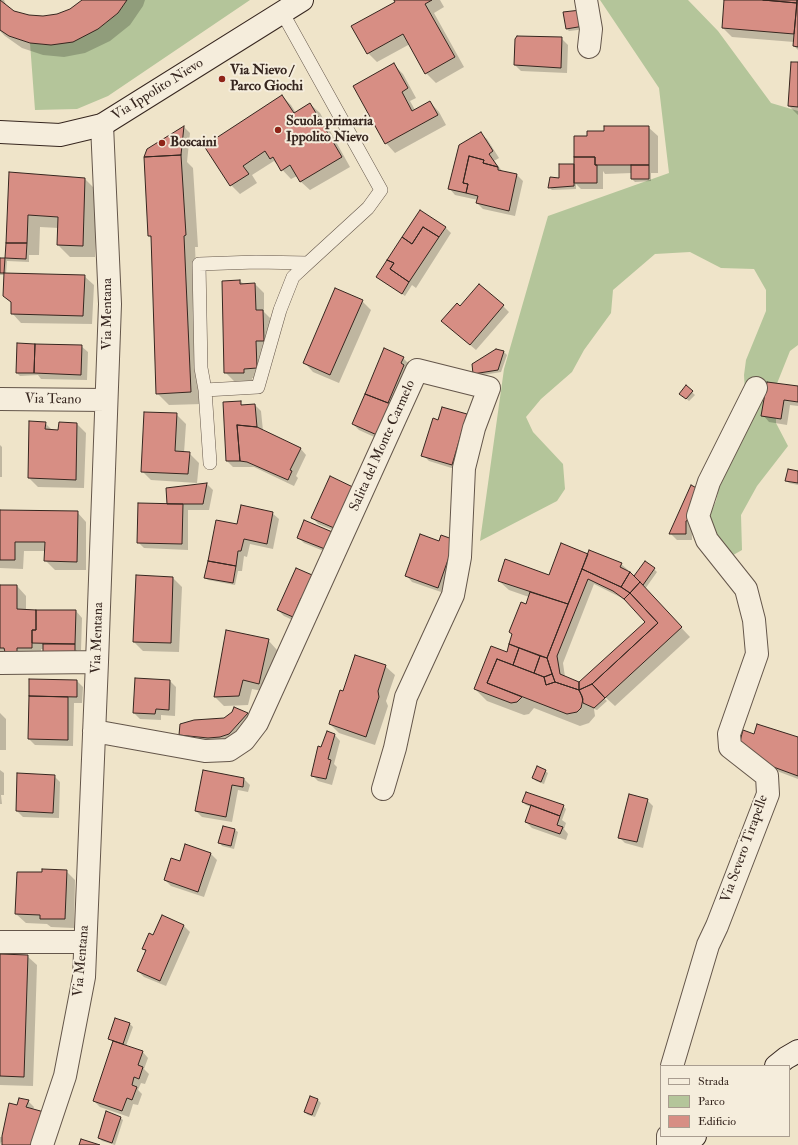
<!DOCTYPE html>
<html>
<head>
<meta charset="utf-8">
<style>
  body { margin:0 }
  #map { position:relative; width:798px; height:1145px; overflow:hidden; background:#efe4c9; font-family:"IM FELL Double Pica",serif }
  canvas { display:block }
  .legend { position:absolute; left:660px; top:1065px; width:130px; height:72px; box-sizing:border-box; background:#f5eddc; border:1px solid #a99d90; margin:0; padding:5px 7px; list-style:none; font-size:12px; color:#36261f }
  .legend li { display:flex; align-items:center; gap:8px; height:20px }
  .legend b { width:20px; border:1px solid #a99d90 }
</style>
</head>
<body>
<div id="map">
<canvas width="798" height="1145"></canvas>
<ul class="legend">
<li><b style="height:5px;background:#f5eddc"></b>Strada</li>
<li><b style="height:11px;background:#b4c59a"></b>Parco</li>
<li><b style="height:11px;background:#d78e84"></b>Edificio</li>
</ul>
</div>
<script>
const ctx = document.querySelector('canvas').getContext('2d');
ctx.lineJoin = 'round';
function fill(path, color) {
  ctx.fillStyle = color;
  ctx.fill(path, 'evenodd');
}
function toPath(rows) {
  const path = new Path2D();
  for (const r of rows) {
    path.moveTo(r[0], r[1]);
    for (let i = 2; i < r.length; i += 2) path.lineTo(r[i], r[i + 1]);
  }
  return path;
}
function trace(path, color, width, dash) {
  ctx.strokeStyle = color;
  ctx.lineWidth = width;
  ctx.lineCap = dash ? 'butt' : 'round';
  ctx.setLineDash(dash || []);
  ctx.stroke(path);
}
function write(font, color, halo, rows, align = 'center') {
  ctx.font = font + ' "IM FELL Double Pica",serif';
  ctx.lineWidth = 4;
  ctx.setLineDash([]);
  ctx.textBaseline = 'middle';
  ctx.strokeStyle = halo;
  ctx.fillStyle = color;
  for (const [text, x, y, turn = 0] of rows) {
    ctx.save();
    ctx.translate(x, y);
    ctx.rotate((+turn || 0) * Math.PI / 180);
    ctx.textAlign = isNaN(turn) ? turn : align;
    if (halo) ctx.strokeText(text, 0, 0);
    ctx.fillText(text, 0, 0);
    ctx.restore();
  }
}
fill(toPath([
  [127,0,250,0,108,96,77,109,35,110,30,43,51,45,98,29,118,13],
  [600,0,688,0,718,31,771,103,798,111,798,345,790,351,776,386,776,423,788,446,757,486,741,515,742,550,721,562,696,544,716,501,721,479,734,458,746,409,744,375,746,360,766,311,766,290,754,269,721,268,690,252,655,254,613,290,611,313,584,350,572,372,541,399,526,417,533,432,563,464,565,489,557,501,480,541,504,369,548,216,669,173,659,88]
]), '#b4c59a');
fill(toPath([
  [0,0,4,0,7,7,14,12,28,16,43,17,57,15,70,10,84,0,145,0,143,6,130,25,110,41,85,53,64,57,43,55,22,48,5,36,0,31],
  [395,0,440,0,444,7,434,13,464,67,436,83,426,73,410,44,377,62,368,53,396,2],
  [725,0,798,0,798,50,794,46,794,42,732,37,723,28],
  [564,13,586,29,569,31,566,28],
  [561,38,568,45,567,73,521,71,515,65],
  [798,63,798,115,789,106],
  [394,65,403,74,416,98,410,101,415,110,430,102,439,112,446,125,395,153,386,143,355,86],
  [282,96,291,105,296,113,310,104,320,113,350,167,310,190,300,181,297,176,291,179,274,161,252,175,257,183,240,194,231,185],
  [184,127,190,133,187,162,193,168,198,247,195,247,202,404,169,405,157,393,152,239,149,236],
  [648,127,658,136,658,173,651,173,651,181,635,182,632,179,632,173,605,174,603,171,603,189,581,189,576,184,576,189,552,190,549,187,575,165,588,137,605,132],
  [480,133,487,139,499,158,494,161,503,172,517,175,523,181,515,216,483,209,477,203,478,200,455,195,449,188],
  [10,174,85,179,97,191,95,257,70,257,58,245,59,228,40,227,39,255,29,255,29,262,7,261,6,274,84,276,94,285,92,324,21,323,12,313,12,303,4,295,5,275,0,275,0,259,6,259],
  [445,227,451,233,416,288,412,285,405,296,380,279],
  [240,281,244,284,255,284,264,293,264,312,272,320,266,377,252,378,253,381,235,382,225,372],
  [362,301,371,310,339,383,313,372,304,362],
  [503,306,509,312,476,350,449,327,460,308],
  [81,346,88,352,87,380,41,379,38,375,20,376,17,373],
  [496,350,504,352,507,355,501,372,477,376,474,374],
  [403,358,409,364,383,441,359,430,353,424],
  [686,387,695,395,689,401,683,396],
  [798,387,798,406,790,405,787,425,769,422,763,415],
  [240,403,243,406,255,405,261,411,263,431,300,448,306,455,296,476,298,478,294,486,254,467,233,467,227,461],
  [443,408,467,415,473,421,458,470,429,461,423,455,439,421],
  [176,414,186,424,184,453,189,453,199,463,197,483,151,480,142,471],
  [45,423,53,431,59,431,77,424,86,433,84,488,38,487,29,478],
  [0,445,2,447,2,477,0,477],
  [798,472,798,485,789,483,786,480],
  [330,478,347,536,318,524,312,517],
  [207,484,213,490,209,510,188,510,188,550,144,548,138,542,168,505],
  [691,486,692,540,677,540,671,534],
  [0,511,77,512,86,522,86,570,55,570,45,560,46,551,24,551,23,569,0,568],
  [272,513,279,519,273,549,250,544,247,557,244,556,242,571,238,571,235,585,208,580,205,577,238,525],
  [305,521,336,556,304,543,298,537],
  [454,541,444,593,412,582,406,575,439,542],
  [589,555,621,564,628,570,627,571,634,577,654,569,657,572,645,589,690,637,615,706,605,697,604,698,607,701,597,710,594,709,595,716,589,723,580,726,534,708,529,714,524,715,487,701,475,689,491,647,507,653,513,646,510,644,529,597,509,590,499,581,550,576],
  [594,584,620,597,630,604,647,622,579,683,565,677,563,663],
  [296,569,308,604,299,623,284,616,278,610],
  [173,578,182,587,179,652,143,651,134,642],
  [0,586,17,586,26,596,26,610,76,611,82,618,81,650,77,650,77,661,0,660],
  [41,649,44,649,44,654,41,654],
  [268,640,277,650,268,692,252,689,248,705,224,706,215,697],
  [385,666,395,675,386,701,388,706,375,745,339,733,330,724,343,692],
  [30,680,77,681,83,687,82,703,74,703,73,746,35,745,29,739],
  [170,681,176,687,175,716,161,715,161,720,140,719,134,713],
  [234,708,248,714,253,720,235,739,186,741,180,735,225,719,233,712],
  [0,713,6,719,6,750,0,750],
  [334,734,340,741,334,764,337,767,332,785,318,781,312,775,322,748],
  [754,735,798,738,798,779,753,762],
  [0,770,4,773,4,795,1,795,2,804,0,804],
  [545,771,548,773,544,784,536,781,533,778],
  [204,772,244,779,250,785,248,792,238,790,232,822,202,817,196,811],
  [54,776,60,782,59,818,23,817,17,811],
  [647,800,653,806,643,848,625,843,619,837],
  [523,802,563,806,566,809,562,820,566,823,564,829,568,834,566,840,532,828,526,822,531,807,526,805],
  [223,827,235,830,238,832,234,849,222,846,220,843],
  [211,854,217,860,204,897,171,886,165,880,180,862],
  [66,871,75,880,74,928,51,927,47,924,26,923,16,914],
  [162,916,184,926,190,932,166,986,144,977,138,971,146,951,143,949,153,936],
  [0,955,27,956,37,965,33,1086,0,1085],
  [115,1020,130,1024,133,1027,126,1046,142,1051,148,1058,144,1069,149,1074,145,1084,141,1083,138,1090,142,1094,138,1105,133,1104,129,1117,100,1107,94,1101,114,1042,109,1038],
  [318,1100,321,1103,315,1117,308,1115,305,1112],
  [28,1101,34,1107,33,1110,3,1145,2,1142,1,1142,0,1145,0,1137,3,1137,18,1106],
  [120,1117,123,1120,115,1145,102,1141,99,1138]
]), '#0003');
const building = toPath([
  [0,0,14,11,29,15,43,16,57,14,70,9,82,0,127,0,118,13,98,29,73,42,51,45,30,43,9,36,0,30,0,0],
  [394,0,432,0,425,4,455,57,425,74,403,34,367,54,351,26,395,2,394,0],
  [724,0,763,0,797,3,794,34,722,28,724,0],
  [763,0,797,0,797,3,763,0],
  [797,0,798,0,798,47,793,46,797,0],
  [581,10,584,26,566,29,563,12,581,10],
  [517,36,562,37,561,68,514,65,515,39,517,36],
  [791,62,798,62,798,107,788,106,791,62],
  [394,63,408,88,402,92,412,111,430,101,438,115,385,144,353,86,394,63],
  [282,95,294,113,310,103,342,157,300,182,290,165,281,171,273,157,270,159,265,151,243,166,249,174,230,186,204,146,282,95],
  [184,126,181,155,144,157,147,149,184,126],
  [604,126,649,126,649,165,595,165,595,157,574,157,574,136,587,136,587,131,604,131,604,126],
  [481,132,493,151,489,154,498,167,483,163,484,160,469,156,463,183,468,184,466,193,448,189,459,145,481,132],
  [181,155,186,235,184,236,191,392,156,394,151,236,148,236,144,157,181,155],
  [469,156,484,160,483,163,498,167,498,170,517,174,509,211,476,203,478,196,466,193,468,184,463,183,469,156],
  [574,157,595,157,595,165,597,165,597,183,574,183,574,157],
  [559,164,574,164,574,186,548,188,550,177,559,178,559,164],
  [631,165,649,165,649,179,631,179,631,165],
  [9,172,85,178,83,246,57,245,58,217,28,215,27,243,6,243,9,172],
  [420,210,446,227,439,237,423,227,412,244,402,237,420,210],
  [423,227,439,237,409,282,390,269,394,263,387,260,402,237,412,244,423,227],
  [6,243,27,243,26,259,5,258,6,243],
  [0,258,5,258,4,273,0,273,0,258],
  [387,260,394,263,390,269,409,282,402,294,376,277,387,260],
  [4,273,85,275,83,316,11,314,11,302,3,296,4,273],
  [240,280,240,284,255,283,256,310,263,310,264,341,256,341,257,368,244,369,244,373,224,373,222,281,240,280],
  [479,284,504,305,470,345,441,321,457,303,460,306,479,284],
  [335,288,363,300,330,375,303,363,335,288],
  [17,343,35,344,34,373,16,373,17,343],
  [35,344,82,345,81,375,34,373,35,344],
  [384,348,404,357,401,363,404,365,388,403,365,394,384,348],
  [496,349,504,351,498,370,473,374,472,364,496,349],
  [767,382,798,386,798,402,784,400,781,419,761,416,767,382],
  [686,385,693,391,686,399,679,394,686,385],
  [365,394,391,404,377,435,352,424,365,394],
  [241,401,241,405,255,404,257,427,237,425,240,461,226,461,223,402,241,401],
  [442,407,467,414,452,465,421,456,433,418,438,420,442,407],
  [144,412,177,413,175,451,190,452,188,474,141,472,144,412],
  [29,421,46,422,45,429,58,430,59,422,77,423,76,480,28,478,29,421],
  [237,425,257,427,301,448,290,470,292,471,288,480,247,462,240,461,237,425],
  [788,469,798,471,798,483,785,481,788,469],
  [330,476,359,490,341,531,311,518,330,476],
  [207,483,203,504,167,504,166,488,207,483],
  [691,485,702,491,688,520,686,521,686,534,669,534,691,485],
  [138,503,183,504,182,544,137,543,138,503],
  [241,505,273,512,267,544,244,539,241,551,238,551,236,566,208,561,216,520,237,524,241,505],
  [0,510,78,511,77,562,44,561,45,542,15,542,15,560,0,560,0,510],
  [304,520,337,534,330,551,297,538,304,520],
  [420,534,439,541,441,535,455,540,438,588,405,576,420,534],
  [561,543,588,554,568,604,498,581,505,559,549,575,561,543],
  [589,550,622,563,620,567,630,572,621,587,582,569,589,550],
  [208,561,236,566,233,583,204,578,208,561],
  [645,561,655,568,643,585,634,576,645,561],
  [296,568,319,578,309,602,301,598,293,617,277,610,296,568],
  [582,569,621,587,630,593,624,599,613,591,588,579,557,656,560,674,579,682,579,690,555,682,547,658,582,569],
  [630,572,640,582,630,593,621,587,630,572],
  [136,575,173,577,171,643,133,642,136,575],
  [640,582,682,627,605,698,592,684,658,623,630,593,640,582],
  [0,585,17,585,17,609,36,610,36,630,32,630,32,648,17,648,17,652,5,652,4,648,0,648,0,585],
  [530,592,568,604,547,658,509,644,512,634,509,632,521,602,526,604,530,592],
  [630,593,658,623,592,684,579,690,579,682,645,622,624,599,630,593],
  [36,610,76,610,75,644,32,643,32,630,36,630,36,610],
  [226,630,269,639,259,684,243,680,239,696,214,697,226,630],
  [43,644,75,644,75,659,43,653,43,644],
  [509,644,519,648,513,665,497,659,487,683,522,697,517,702,511,703,474,689,491,646,507,652,509,644],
  [519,648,540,656,534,673,513,665,519,648],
  [355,655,386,665,378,691,379,697,366,737,329,724,340,690,343,691,355,655],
  [540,656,547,658,552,674,544,677,534,673,540,656],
  [497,659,544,677,546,685,555,682,579,690,583,699,581,708,577,712,567,714,487,683,497,659],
  [552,674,555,682,546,685,544,677,552,674],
  [135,678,170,680,169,710,156,709,155,714,133,713,135,678],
  [29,679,77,680,77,697,29,696,29,679],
  [592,684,605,698,594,708,583,703,582,696,579,690,592,684],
  [29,696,68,697,68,740,28,739,29,696],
  [234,707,248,713,229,734,220,737,208,738,179,735,180,724,194,720,224,718,232,712,234,707],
  [757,724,798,737,798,776,768,765,739,745,743,730,754,734,757,724],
  [327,731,335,734,328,759,331,760,326,779,311,776,318,746,321,747,327,731],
  [537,766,546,770,541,782,532,778,537,766],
  [203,770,244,778,243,787,232,785,226,817,195,811,203,770],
  [17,773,55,775,53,813,16,811,17,773],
  [526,792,564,805,560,816,522,802,526,792],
  [629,794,648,799,637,842,618,838,629,794],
  [531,805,560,816,557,825,563,827,560,834,525,822,531,805],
  [223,826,235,829,231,846,218,843,223,826],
  [185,844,211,853,198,892,164,880,171,858,180,861,185,844],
  [42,869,67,870,65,919,40,919,40,915,15,914,17,872,42,872,42,869],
  [162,915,184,925,160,981,137,971,146,950,142,949,149,933,153,935,162,915],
  [0,954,28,955,24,1077,0,1076,0,954],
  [115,1018,130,1023,123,1044,108,1039,115,1018],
  [113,1041,143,1051,138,1065,143,1067,139,1079,134,1077,132,1085,137,1087,132,1100,127,1098,122,1111,93,1101,113,1041],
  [310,1096,318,1099,312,1115,304,1112,310,1096],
  [19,1098,29,1100,26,1107,44,1112,34,1145,2,1145,2,1136,9,1103,17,1105,19,1098],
  [106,1111,121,1117,112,1143,98,1138,106,1111],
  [81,1139,100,1145,79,1145,81,1139]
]);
fill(building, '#d78e84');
trace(building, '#36261f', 1);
const lane = toPath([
  [282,12,381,190,368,208,308,263,293,277,280,310,258,387,205,390,201,368,199,264,256,262,308,263],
  [205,390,210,463]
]);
const street = toPath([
  [586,0,591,29,589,47],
  [0,399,106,400],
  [0,663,97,662],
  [94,731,205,751,229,750,244,740,257,723,417,370,489,388,474,428,464,468,460,557,453,595,406,697,395,748,383,789],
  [0,942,84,942],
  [672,1066,708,945,717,926,768,794,767,776,730,747,729,734,757,654,754,620,746,589,707,540,698,516,709,482,756,388],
  [668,1136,668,1145],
  [42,1145,65,1076,84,977,97,662,110,304,102,125]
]);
const secondary = toPath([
  [0,132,60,135,102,125,302,0],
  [776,1066,786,1058,798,1051],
  [685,1145,695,1136]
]);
trace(lane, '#64564a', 14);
trace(street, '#64564a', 24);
trace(secondary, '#36261f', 24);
trace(lane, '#f5eddc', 13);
trace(street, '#f5eddc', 22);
trace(secondary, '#f5eddc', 22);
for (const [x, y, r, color] of [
  [222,79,4,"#8f2418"],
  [278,130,4,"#8f2418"],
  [162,143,4,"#8f2418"]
]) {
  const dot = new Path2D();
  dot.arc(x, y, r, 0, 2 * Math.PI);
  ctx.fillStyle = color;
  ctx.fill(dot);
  trace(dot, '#f5eddc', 1.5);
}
write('bold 14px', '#36261f', '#f5eddc', [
  ["Via Nievo /",230,71],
  ["Parco Giochi",230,87],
  ["Scuola primaria",286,122],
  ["Ippolito Nievo",286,138],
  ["Boscaini",170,143]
], 'left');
write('14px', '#36261f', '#f5eddc', [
  ["Via Ippolito Nievo",158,90,-32],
  ["Via Mentana",108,314,-90],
  ["Via Teano",53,400,1],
  ["Salita del Monte Carmelo",383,446,-66],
  ["Via Mentana",98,638,-88],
  ["Via Severo Tirapelle",745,849,-70],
  ["Via Mentana",82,961,-85]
]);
</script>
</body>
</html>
